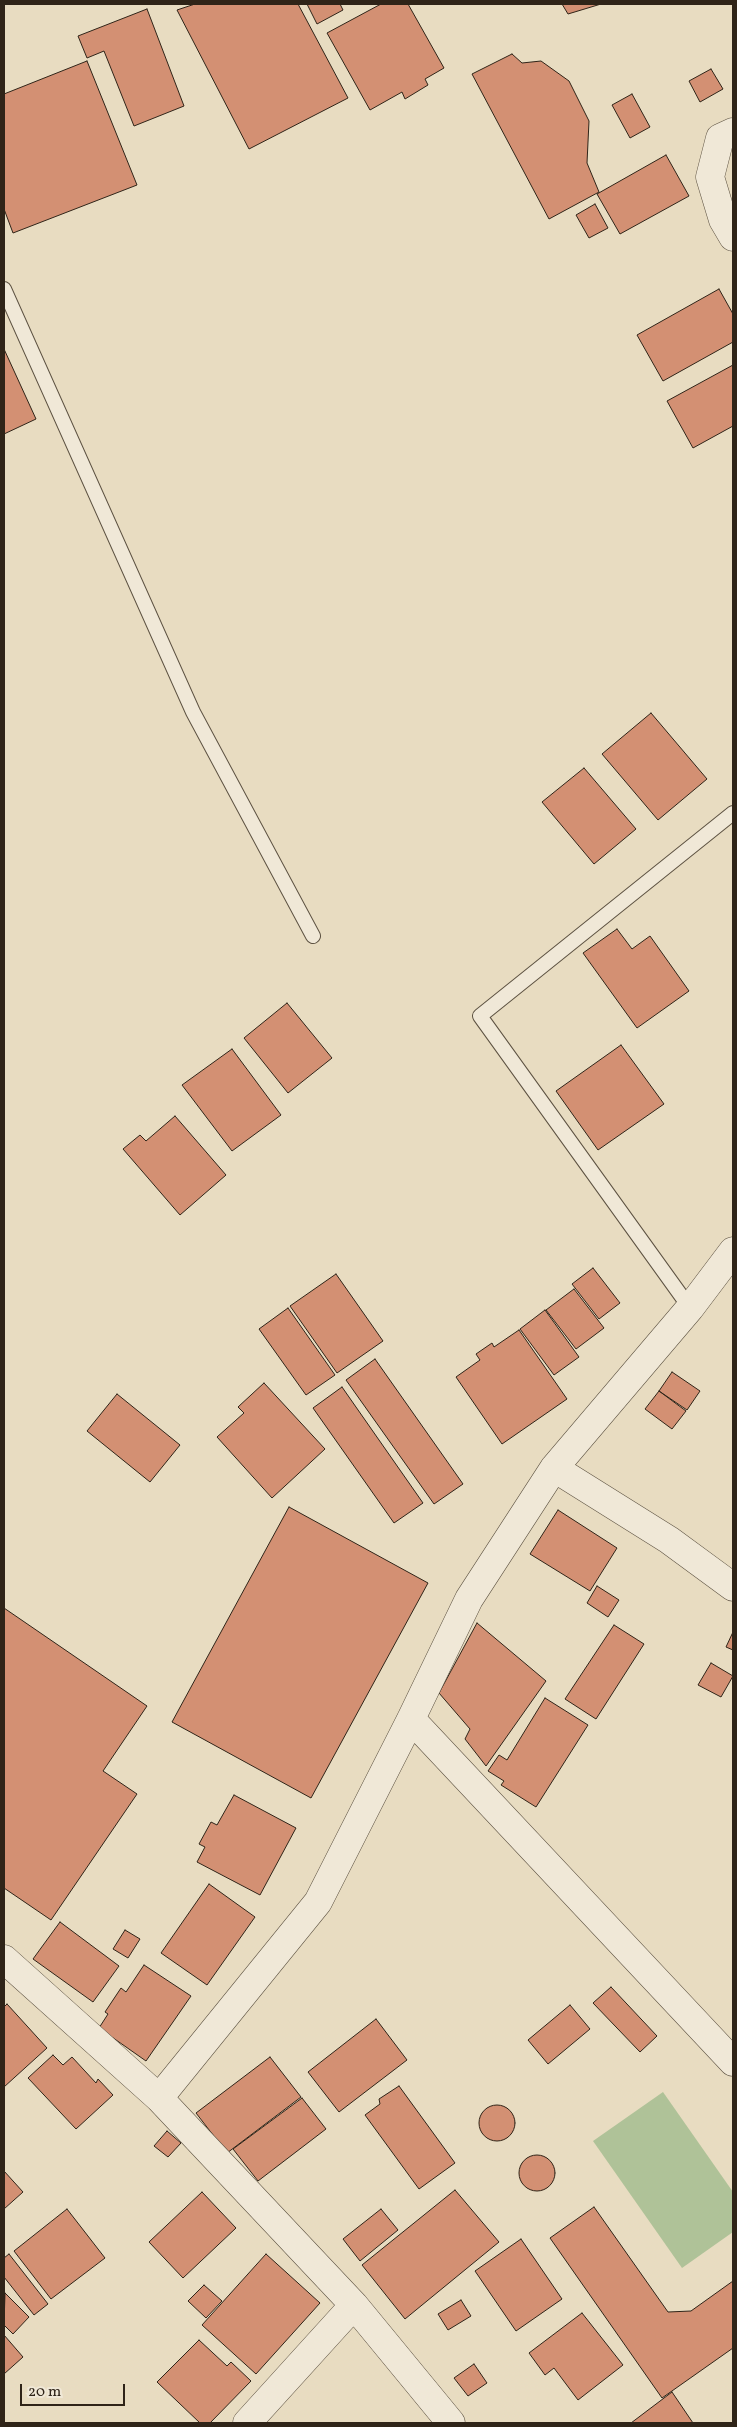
<!DOCTYPE html>
<html>
<head>
<meta charset="utf-8">
<style>
  body { margin:0 }
  #map { position:relative; width:737px; height:2427px; overflow:hidden; background:#e8dcc1; font-family:Vollkorn,serif }
  canvas { display:block }
  .frame { position:absolute; inset:0; border:5px solid #2f2418; pointer-events:none }
  .scale { position:absolute; left:20px; top:2384px; width:105px; height:22px; box-sizing:border-box; border:2px solid #2f2418; border-top:0; padding-left:6px; font-size:15px; line-height:18px; white-space:nowrap; color:#2f2418; -webkit-text-stroke:4px #f0e8d7; paint-order:stroke }
</style>
</head>
<body>
<div id="map">
<canvas width="737" height="2427"></canvas>
<div class="frame"></div>
<div class="scale">20 m</div>
</div>
<script>
const ctx = document.querySelector('canvas').getContext('2d');
ctx.lineJoin = 'round';
function fill(path, color) {
  ctx.fillStyle = color;
  ctx.fill(path, 'evenodd');
}
function toPath(rows) {
  const path = new Path2D();
  for (const r of rows) {
    if (r.length === 3) {
      path.moveTo(r[0] + r[2], r[1]);
      path.arc(r[0], r[1], r[2], 0, 2 * Math.PI);
      continue;
    }
    path.moveTo(r[0], r[1]);
    for (let i = 2; i < r.length; i += 2) path.lineTo(r[i], r[i + 1]);
  }
  return path;
}
function trace(path, color, width, dash) {
  ctx.strokeStyle = color;
  ctx.lineWidth = width;
  ctx.lineCap = dash ? 'butt' : 'round';
  ctx.setLineDash(dash || []);
  ctx.stroke(path);
}
fill(toPath([
  [663,2092,733,2192,733,2232,682,2268,593,2141]
]), '#afc298');
const building = toPath([
  [195,4,298,4,348,98,249,149,177,10,195,4],
  [307,4,340,4,343,10,317,24,307,4],
  [381,4,408,4,444,68,425,79,428,85,405,99,402,92,370,110,327,33,381,4],
  [562,4,601,4,568,14,562,4],
  [147,9,184,106,134,126,104,51,87,58,78,36,147,9],
  [512,54,522,63,541,61,569,81,589,121,587,163,599,192,549,219,472,74,512,54],
  [87,61,137,185,13,233,4,209,4,94,87,61],
  [711,69,723,89,700,102,689,81,711,69],
  [632,94,650,127,630,138,612,105,632,94],
  [666,155,689,196,620,234,597,194,666,155],
  [595,204,608,228,589,238,576,215,595,204],
  [719,289,733,314,733,342,663,381,637,335,719,289],
  [4,349,36,419,4,434,4,349],
  [733,365,733,426,693,448,667,401,733,365],
  [651,713,707,779,658,820,602,754,651,713],
  [584,768,636,829,594,864,542,802,584,768],
  [617,929,632,949,650,936,689,991,637,1028,583,953,617,929],
  [287,1003,332,1058,288,1093,244,1038,287,1003],
  [621,1045,664,1104,598,1150,556,1091,621,1045],
  [232,1049,281,1115,232,1151,182,1085,232,1049],
  [175,1116,226,1175,180,1215,123,1149,140,1135,146,1141,175,1116],
  [593,1268,620,1303,599,1319,572,1284,593,1268],
  [336,1274,383,1341,337,1373,290,1306,336,1274],
  [574,1289,604,1328,576,1349,546,1310,574,1289],
  [288,1308,335,1375,306,1395,259,1329,288,1308],
  [545,1310,579,1357,554,1375,520,1329,545,1310],
  [519,1330,567,1399,502,1444,456,1377,480,1360,476,1354,492,1343,494,1347,519,1330],
  [375,1359,463,1484,434,1504,346,1380,375,1359],
  [672,1372,700,1391,687,1410,659,1391,672,1372],
  [264,1383,325,1449,272,1498,217,1437,244,1413,238,1407,264,1383],
  [342,1387,423,1503,394,1523,313,1408,342,1387],
  [659,1391,686,1411,672,1429,645,1409,659,1391],
  [117,1394,180,1445,150,1482,87,1431,117,1394],
  [289,1507,428,1583,311,1798,172,1722,289,1507],
  [558,1510,617,1548,590,1591,530,1554,558,1510],
  [597,1586,619,1600,608,1617,587,1603,597,1586],
  [4,1608,147,1706,103,1771,137,1794,51,1920,4,1888,4,1608],
  [477,1623,546,1681,486,1766,465,1739,470,1729,439,1693,477,1623],
  [614,1625,644,1644,596,1719,565,1699,614,1625],
  [733,1632,733,1650,726,1647,733,1632],
  [711,1663,733,1676,721,1697,698,1685,711,1663],
  [545,1698,588,1725,536,1807,501,1785,504,1781,488,1771,499,1755,507,1760,545,1698],
  [234,1795,296,1828,260,1895,197,1862,205,1847,199,1844,211,1822,217,1825,234,1795],
  [209,1884,255,1917,207,1985,161,1953,209,1884],
  [60,1922,119,1966,93,2002,33,1959,60,1922],
  [125,1930,140,1939,128,1958,113,1949,125,1930],
  [144,1965,191,1996,146,2061,99,2028,108,2014,105,2012,121,1988,126,1992,144,1965],
  [611,1987,657,2036,640,2052,593,2003,611,1987],
  [7,2004,47,2048,4,2087,4,2007,7,2004],
  [570,2005,590,2029,548,2064,528,2040,570,2005],
  [376,2019,407,2060,339,2112,308,2072,376,2019],
  [53,2055,63,2065,72,2057,96,2083,98,2079,113,2095,76,2129,28,2078,53,2055],
  [270,2057,301,2097,227,2153,196,2113,270,2057],
  [399,2086,455,2163,419,2189,365,2115,380,2104,379,2099,399,2086],
  [302,2098,326,2129,258,2181,233,2149,302,2098],
  [497,2123,18],
  [167,2131,181,2143,168,2157,154,2146,167,2131],
  [537,2173,18],
  [4,2171,23,2192,4,2209,4,2171],
  [455,2190,499,2242,405,2319,362,2265,455,2190],
  [202,2192,236,2228,183,2278,149,2242,202,2192],
  [594,2207,668,2312,691,2311,733,2281,733,2348,662,2398,550,2238,594,2207],
  [67,2209,105,2258,51,2299,14,2251,67,2209],
  [381,2209,398,2230,360,2261,343,2239,381,2209],
  [521,2239,562,2299,516,2331,475,2271,521,2239],
  [9,2254,48,2304,34,2315,4,2277,4,2258,9,2254],
  [266,2254,320,2303,256,2374,202,2325,266,2254],
  [204,2285,222,2301,206,2318,188,2301,204,2285],
  [5,2293,29,2317,13,2334,4,2325,5,2293],
  [461,2300,471,2316,448,2330,438,2314,461,2300],
  [582,2313,623,2365,578,2400,554,2368,545,2375,529,2353,582,2313],
  [4,2335,23,2357,4,2374,4,2335],
  [199,2340,227,2366,231,2362,251,2381,210,2423,200,2423,157,2382,199,2340],
  [474,2364,487,2383,468,2396,454,2378,474,2364],
  [672,2392,693,2423,631,2423,672,2392]
]);
fill(building, '#d39073');
trace(building, '#2f2418', 1);
const service = toPath([
  [4,289,193,712,313,936],
  [690,1308,480,1016,733,813]
]);
const minor = toPath([
  [733,132,720,138,710,177,723,220,733,237],
  [554,1468,669,1540,733,1587],
  [411,1719,733,2062],
  [4,1959,159,2098,354,2305,451,2423],
  [159,2098,318,1902,411,1719,469,1599,554,1468,690,1308,733,1251],
  [247,2423,354,2305]
]);
trace(service, '#5d5242', 16);
trace(minor, '#5d5242', 29);
trace(service, '#f0e8d7', 14);
trace(minor, '#f0e8d7', 28);
</script>
</body>
</html>
